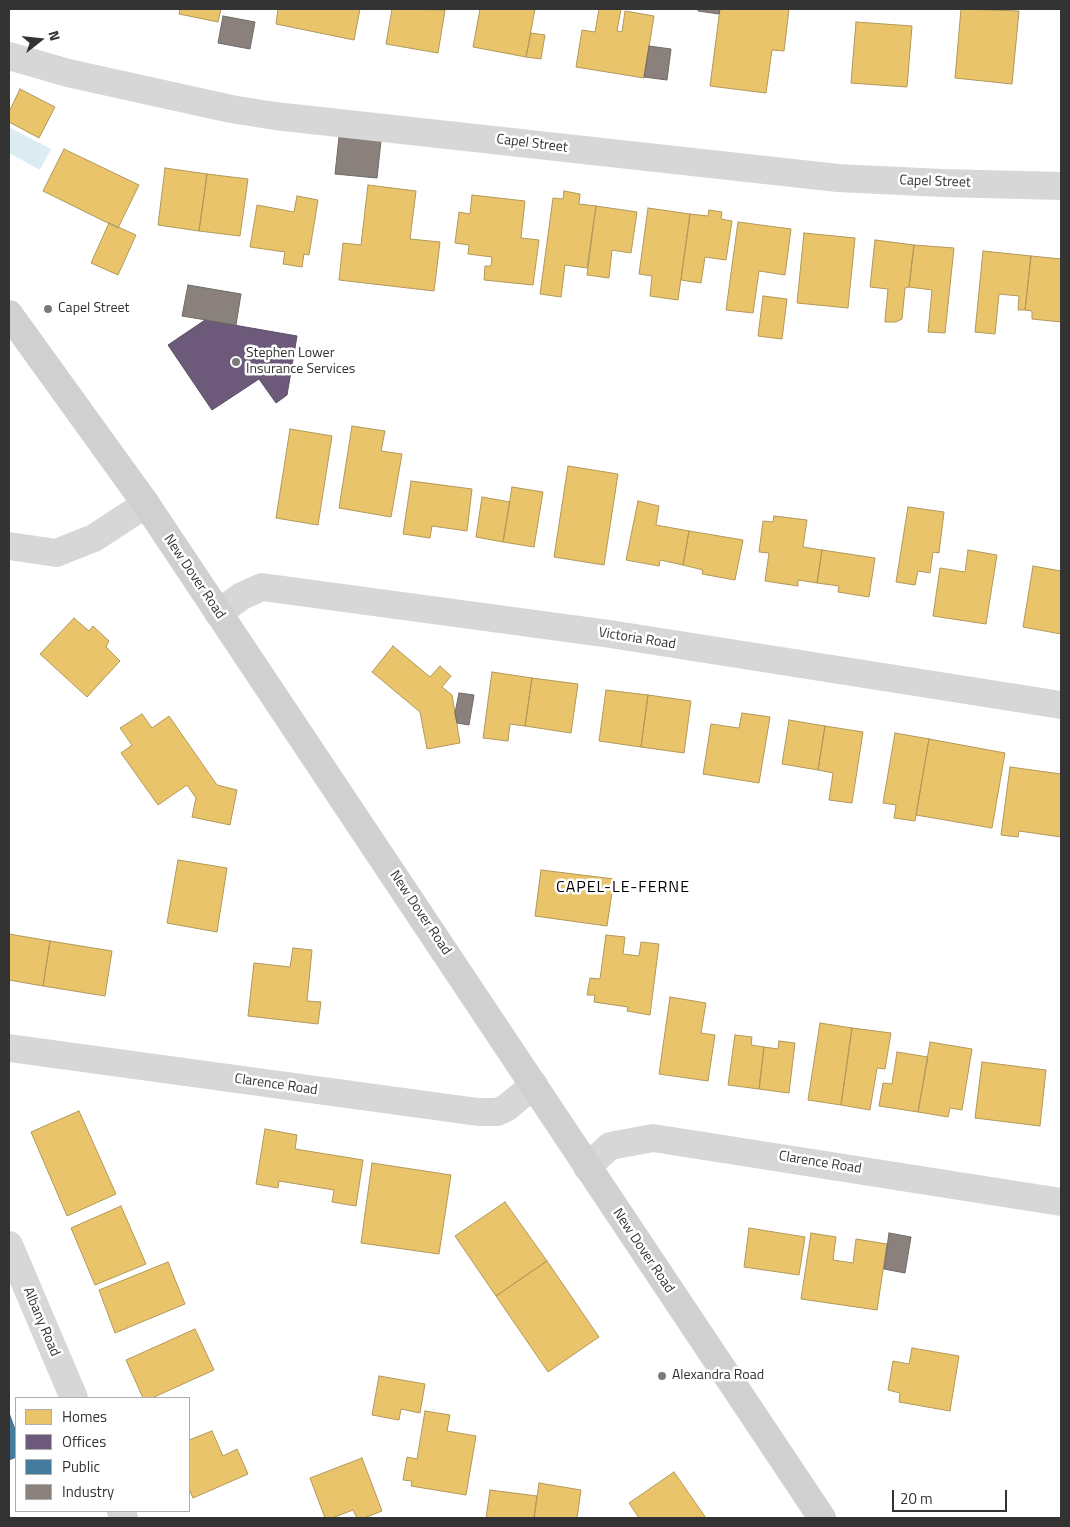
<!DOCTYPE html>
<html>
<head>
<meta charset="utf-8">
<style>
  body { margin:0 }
  #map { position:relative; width:1070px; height:1527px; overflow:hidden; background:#fff; font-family:"Titillium Web",sans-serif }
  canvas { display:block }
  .frame { position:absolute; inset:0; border:10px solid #333; pointer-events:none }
  .legend { position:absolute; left:15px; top:1397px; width:175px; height:115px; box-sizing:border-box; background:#fff; border:1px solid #adadad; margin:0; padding:6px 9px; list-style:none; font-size:15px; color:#333 }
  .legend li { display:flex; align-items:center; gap:10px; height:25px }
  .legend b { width:25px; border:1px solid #adadad }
  .north { position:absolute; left:15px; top:15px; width:50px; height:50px; -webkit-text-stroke:4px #fff; paint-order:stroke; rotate:74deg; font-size:14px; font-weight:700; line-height:20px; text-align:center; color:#333 }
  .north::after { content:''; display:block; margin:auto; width:18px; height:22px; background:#333; clip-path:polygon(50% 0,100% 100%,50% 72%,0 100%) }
  .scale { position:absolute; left:892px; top:1490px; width:115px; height:22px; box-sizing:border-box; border:2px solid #333; border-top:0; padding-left:6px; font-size:15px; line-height:18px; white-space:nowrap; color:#333; -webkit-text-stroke:4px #fff; paint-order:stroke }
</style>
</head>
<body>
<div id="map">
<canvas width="1070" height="1527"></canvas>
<div class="frame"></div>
<ul class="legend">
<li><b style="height:14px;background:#e9c46a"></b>Homes</li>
<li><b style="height:14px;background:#6d597a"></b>Offices</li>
<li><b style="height:14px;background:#457b9d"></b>Public</li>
<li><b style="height:14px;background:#8a817c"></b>Industry</li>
</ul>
<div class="north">N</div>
<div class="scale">20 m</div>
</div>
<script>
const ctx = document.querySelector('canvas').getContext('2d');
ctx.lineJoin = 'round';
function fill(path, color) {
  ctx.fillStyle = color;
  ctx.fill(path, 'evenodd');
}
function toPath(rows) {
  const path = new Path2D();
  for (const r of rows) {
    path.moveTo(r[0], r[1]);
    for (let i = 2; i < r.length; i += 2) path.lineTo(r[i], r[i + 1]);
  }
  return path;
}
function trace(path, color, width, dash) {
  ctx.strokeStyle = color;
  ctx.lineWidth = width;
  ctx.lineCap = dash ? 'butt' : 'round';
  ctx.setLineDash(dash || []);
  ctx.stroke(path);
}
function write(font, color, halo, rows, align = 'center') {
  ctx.font = font + ' "Titillium Web",sans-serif';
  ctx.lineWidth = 5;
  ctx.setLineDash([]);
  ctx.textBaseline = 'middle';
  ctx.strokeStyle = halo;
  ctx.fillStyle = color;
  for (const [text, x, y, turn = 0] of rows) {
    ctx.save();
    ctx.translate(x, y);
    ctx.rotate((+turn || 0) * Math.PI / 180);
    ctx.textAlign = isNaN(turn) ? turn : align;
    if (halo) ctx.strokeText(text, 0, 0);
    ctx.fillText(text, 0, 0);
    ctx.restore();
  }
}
fill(toPath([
  [9,127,51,149,40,170,9,153]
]), '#ddebf3');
const homes = toPath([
  [180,9,221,9,218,22,179,14,180,9],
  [278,9,360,9,354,40,276,24,278,9],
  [392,9,445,10,438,53,386,44,392,9],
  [480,9,535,9,526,57,473,47,480,9],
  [599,9,621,9,617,31,622,32,625,11,654,16,644,78,576,67,582,30,595,32,599,9],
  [720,9,789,9,784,51,772,50,766,93,710,86,720,9],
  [961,9,1019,11,1012,84,955,78,961,9],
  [856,22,912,26,907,87,851,83,856,22],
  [531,33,545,35,541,59,526,57,531,33],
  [20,89,55,107,39,138,9,122,9,112,20,89],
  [64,149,139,185,118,228,43,191,64,149],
  [165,168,207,174,199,231,158,225,165,168],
  [207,174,248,179,240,236,199,231,207,174],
  [368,185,416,191,410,239,440,242,434,291,339,280,343,243,361,245,368,185],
  [564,191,580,194,579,204,596,206,587,268,565,265,561,297,540,294,553,198,563,199,564,191],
  [472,195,525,201,521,238,539,240,533,285,484,280,485,266,491,266,492,257,468,254,469,245,455,243,459,212,470,214,472,195],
  [297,196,318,200,309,255,304,254,302,267,283,264,285,252,250,247,257,205,294,212,297,196],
  [596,206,637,212,631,253,612,250,609,278,587,275,596,206],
  [648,208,690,214,678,300,650,296,652,276,639,274,648,208],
  [709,210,722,212,721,219,732,221,726,260,705,257,701,283,681,280,690,214,708,216,709,210],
  [738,222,791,229,785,275,759,271,753,313,726,310,738,222],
  [109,223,136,235,118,275,91,263,109,223],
  [804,233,855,238,848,308,797,303,804,233],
  [875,240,914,245,909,287,905,288,902,319,896,322,885,322,885,320,888,289,870,287,875,240],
  [914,245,954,248,945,333,928,332,932,290,909,287,914,245],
  [983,251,1031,256,1025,310,1018,310,1019,296,999,294,995,334,975,332,983,251],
  [1031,256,1061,259,1061,322,1032,319,1032,311,1025,310,1031,256],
  [763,296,787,299,782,339,758,336,763,296],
  [352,426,385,431,381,451,402,454,391,517,339,508,352,426],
  [290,429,332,436,318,525,276,518,290,429],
  [568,466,618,474,604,565,554,557,568,466],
  [411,481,472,489,467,531,432,526,430,538,403,534,411,481],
  [512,487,543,492,534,547,503,542,512,487],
  [482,497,510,502,503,542,476,537,482,497],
  [638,501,659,506,656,525,689,531,683,565,660,560,659,566,626,560,638,501],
  [908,507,944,512,939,553,933,552,930,573,918,571,915,585,896,582,908,507],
  [774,516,807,520,803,547,822,550,817,583,798,580,798,586,765,581,769,553,759,552,763,521,773,522,774,516],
  [689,531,743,540,735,580,702,574,703,570,683,565,689,531],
  [822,550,875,558,869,597,838,592,839,586,817,583,822,550],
  [968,550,997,555,986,624,933,616,940,568,965,572,968,550],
  [1033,566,1061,571,1061,634,1023,627,1033,566],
  [74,618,89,631,93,626,109,641,106,647,120,661,87,697,40,654,74,618],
  [393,646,430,677,440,666,451,676,442,687,452,695,460,743,427,749,420,712,372,672,393,646],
  [492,672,532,678,525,726,510,724,508,741,483,738,492,672],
  [532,678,578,684,571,733,525,726,532,678],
  [606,690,648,695,641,747,599,741,606,690],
  [648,695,691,701,684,753,641,747,648,695],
  [742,713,770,717,759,783,703,774,711,724,739,728,742,713],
  [142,714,152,728,169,716,217,785,237,790,230,825,192,817,196,798,187,785,158,805,121,753,132,745,120,728,142,714],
  [789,720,825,726,818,770,782,764,789,720],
  [825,726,863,732,852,803,829,800,833,773,818,770,825,726],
  [895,733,929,739,915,821,894,818,896,805,883,803,895,733],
  [929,739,1005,753,992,828,916,815,929,739],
  [1010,767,1061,774,1061,837,1019,831,1018,837,1001,835,1010,767],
  [178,860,227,868,217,932,167,923,178,860],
  [541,870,614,879,607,926,535,916,541,870],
  [9,934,50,941,43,986,9,980,9,934],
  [606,935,625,937,623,954,639,956,641,942,659,944,650,1015,627,1011,628,1007,594,1002,595,995,587,995,590,978,600,979,606,935],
  [50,941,112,951,105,996,43,986,50,941],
  [293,948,312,950,307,1001,321,1002,318,1024,248,1016,254,963,290,967,293,948],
  [670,997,706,1003,701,1033,715,1035,708,1081,659,1074,670,997],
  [820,1023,852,1028,841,1105,808,1100,820,1023],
  [852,1028,891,1033,885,1069,877,1068,870,1110,841,1105,852,1028],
  [735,1035,752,1037,751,1045,764,1047,759,1089,728,1085,735,1035],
  [779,1041,795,1043,789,1093,759,1089,764,1047,778,1049,779,1041],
  [930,1042,972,1049,962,1110,950,1108,948,1117,918,1112,930,1042],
  [897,1052,928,1057,918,1112,879,1106,883,1083,892,1084,897,1052],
  [982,1062,1046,1070,1040,1126,975,1118,982,1062],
  [79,1111,116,1194,67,1216,31,1132,79,1111],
  [265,1129,297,1135,295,1149,363,1160,356,1206,332,1202,334,1190,279,1181,278,1188,256,1184,265,1129],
  [372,1163,451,1175,439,1254,361,1243,372,1163],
  [505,1202,547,1261,496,1296,455,1236,505,1202],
  [121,1206,146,1264,95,1285,71,1228,121,1206],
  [749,1228,805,1237,799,1275,744,1267,749,1228],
  [811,1233,836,1237,833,1260,853,1263,856,1239,887,1244,877,1310,801,1299,811,1233],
  [547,1261,599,1337,548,1372,496,1296,547,1261],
  [168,1262,185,1304,115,1333,99,1290,168,1262],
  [195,1329,214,1370,152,1398,143,1398,126,1360,195,1329],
  [912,1348,959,1356,950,1411,899,1402,900,1393,888,1390,893,1361,909,1364,912,1348],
  [379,1376,425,1384,420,1413,401,1409,399,1420,372,1415,379,1376],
  [425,1411,450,1415,447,1431,476,1436,466,1495,411,1486,412,1481,403,1480,407,1457,417,1459,425,1411],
  [212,1431,223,1456,237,1449,248,1474,193,1498,189,1489,189,1440,212,1431],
  [362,1458,382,1511,364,1518,357,1518,353,1510,332,1518,325,1518,310,1478,362,1458],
  [674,1472,706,1518,639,1518,629,1503,674,1472],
  [539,1483,581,1490,577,1518,534,1518,539,1483],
  [490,1490,537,1496,534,1518,486,1518,490,1490]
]);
fill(homes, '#e9c46a');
trace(homes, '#b2985a', 1);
const offices = toPath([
  [205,320,297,336,287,395,276,403,259,379,212,410,168,345,205,320]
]);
fill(offices, '#6d597a');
trace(offices, '#5c4e65', 1);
const public = toPath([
  [9,1413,16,1432,16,1457,9,1460,9,1413]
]);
fill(public, '#457b9d');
trace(public, '#40657d', 1);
const industry = toPath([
  [698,9,720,9,719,14,698,11,698,9],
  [223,16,255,22,250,49,218,43,223,16],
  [649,46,671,49,667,80,644,77,649,46],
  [339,137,381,141,377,178,335,174,339,137],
  [188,285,241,294,236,325,182,316,188,285],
  [459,693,474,695,469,725,457,723,455,713,459,693],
  [889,1233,911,1237,905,1273,884,1269,889,1233]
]);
fill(industry, '#8a817c');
trace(industry, '#706a66', 1);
trace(toPath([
  [9,56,68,73,231,109,275,116,838,178,942,183,1061,186],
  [9,546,56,553,94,538,146,504],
  [218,613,242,596,262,587,610,634,1061,705],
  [9,1048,478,1112,497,1112,506,1108,534,1085],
  [587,1167,610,1146,653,1138,1061,1202],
  [9,1245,74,1398],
  [121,1511,124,1518]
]), '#d7d7d7', 28);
trace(toPath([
  [9,314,146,504,822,1518]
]), '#d0d0d0', 28);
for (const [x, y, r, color] of [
  [48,309,5,"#7a7a7a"],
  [236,362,5,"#7a7a7a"],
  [662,1376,5,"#7a7a7a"]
]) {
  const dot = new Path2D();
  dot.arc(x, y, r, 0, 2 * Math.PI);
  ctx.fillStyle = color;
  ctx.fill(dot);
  trace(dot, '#fff', 2);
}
write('14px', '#333', '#fff', [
  ["Capel Street",532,144,7],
  ["Capel Street",935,182,2],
  ["New Dover Road",194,577,56],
  ["Victoria Road",637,639,9],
  ["New Dover Road",420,913,56],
  ["Clarence Road",276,1085,8],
  ["Clarence Road",820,1163,9],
  ["New Dover Road",643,1251,56],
  ["Albany Road",41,1322,67]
]);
write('14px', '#333', '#fff', [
  ["Capel Street",58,309],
  ["Stephen Lower",246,354],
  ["Insurance Services",246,370],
  ["Alexandra Road",672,1376]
], 'left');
ctx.letterSpacing = '1px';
write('16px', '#000', '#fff', [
  ["CAPEL-LE-FERNE",623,888]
]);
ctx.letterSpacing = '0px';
</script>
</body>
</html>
